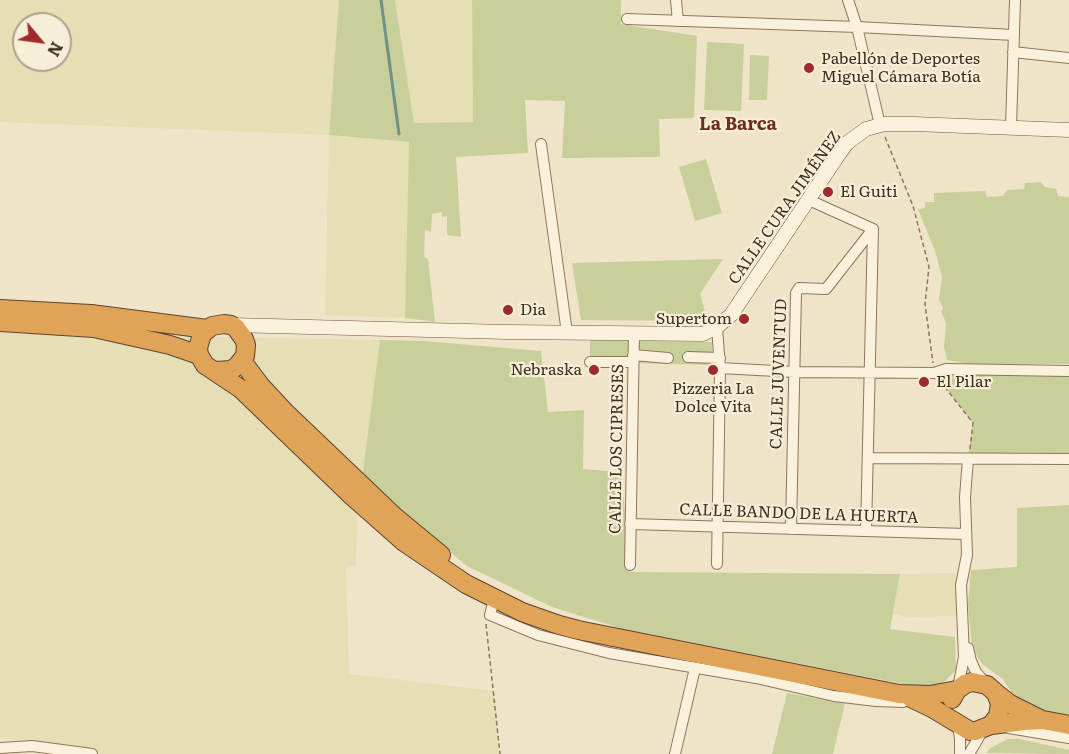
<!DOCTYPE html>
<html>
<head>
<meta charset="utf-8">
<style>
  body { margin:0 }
  #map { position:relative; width:1069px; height:754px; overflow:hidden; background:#f0e4c8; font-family:Literata,serif }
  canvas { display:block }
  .north { position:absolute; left:12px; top:12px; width:60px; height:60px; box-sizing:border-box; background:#f7eed8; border:2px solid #ada18e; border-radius:50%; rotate:119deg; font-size:16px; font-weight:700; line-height:24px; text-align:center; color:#3d2e20 }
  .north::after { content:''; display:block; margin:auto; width:21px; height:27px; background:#9e2a2b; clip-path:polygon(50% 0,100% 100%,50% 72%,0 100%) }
</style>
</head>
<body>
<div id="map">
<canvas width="1069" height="754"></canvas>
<div class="north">N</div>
</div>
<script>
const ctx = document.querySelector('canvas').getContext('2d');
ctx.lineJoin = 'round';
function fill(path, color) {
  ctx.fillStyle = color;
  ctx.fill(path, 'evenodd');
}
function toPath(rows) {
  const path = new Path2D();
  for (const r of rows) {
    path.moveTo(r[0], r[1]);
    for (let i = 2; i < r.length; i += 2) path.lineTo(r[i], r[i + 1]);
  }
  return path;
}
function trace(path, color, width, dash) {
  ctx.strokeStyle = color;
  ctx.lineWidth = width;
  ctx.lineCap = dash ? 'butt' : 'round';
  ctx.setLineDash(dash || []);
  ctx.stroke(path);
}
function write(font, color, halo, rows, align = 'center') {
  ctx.font = font + ' Literata,serif';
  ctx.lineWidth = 4.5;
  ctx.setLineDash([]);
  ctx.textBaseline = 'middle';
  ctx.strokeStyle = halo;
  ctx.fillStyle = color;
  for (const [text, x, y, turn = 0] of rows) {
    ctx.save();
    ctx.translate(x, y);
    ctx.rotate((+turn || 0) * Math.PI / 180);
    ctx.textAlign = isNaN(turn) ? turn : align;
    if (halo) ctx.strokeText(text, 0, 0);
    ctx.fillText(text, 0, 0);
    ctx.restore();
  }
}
fill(toPath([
  [0,0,339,0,329,135,409,142,405,318,325,315,329,135,0,122],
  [24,24,60,24,60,60,24,60],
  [395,0,472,0,473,122,414,123],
  [0,333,380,340,357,524,356,566,346,568,349,674,495,691,499,754,77,754,77,746,0,738],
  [956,573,958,616,909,617,893,614,900,574]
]), '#e6deb5');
fill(toPath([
  [339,0,395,0,414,123,473,122,472,0,621,0,621,24,697,36,694,118,659,119,660,157,562,158,565,101,525,100,528,153,456,157,461,237,447,235,447,216,442,217,442,212,432,214,431,232,425,230,424,257,428,259,435,322,405,318,409,142,329,135],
  [707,42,744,44,741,111,704,110],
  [750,55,769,56,767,100,749,100],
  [706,159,722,213,695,221,679,167],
  [1041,182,1045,187,1056,189,1058,196,1069,197,1069,364,967,364,947,360,944,347,946,323,941,311,943,308,939,300,942,277,935,251,918,209,925,208,925,202,934,202,934,193,985,191,987,197,1003,196,1007,190,1024,189,1025,183],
  [723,259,700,294,706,315,696,321,581,320,572,263],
  [380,340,424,341,541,351,548,412,584,410,583,469,621,472,631,572,900,574,890,629,955,637,956,670,939,687,919,687,623,629,552,607,467,566,362,479],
  [590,340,712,342,712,365,590,362],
  [1069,371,1069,458,968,459,973,423,934,373],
  [1069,505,1069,717,1029,708,1015,698,1003,679,982,664,972,648,968,604,971,570,1017,567,1017,508],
  [787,693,845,703,833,754,772,754],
  [1008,739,1020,739,1069,750,1069,754,986,753,990,748]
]), '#c9cf9b');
trace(toPath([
  [381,0,399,134]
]), '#6f938a', 3);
const street = toPath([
  [676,0,678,21],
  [848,0,857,27,880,125],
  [627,19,857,27,1014,35],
  [1013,52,1069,58],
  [1011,127,1015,0],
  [541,144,567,333],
  [809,200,873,229],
  [633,355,668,358],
  [688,357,720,358],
  [590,362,633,362],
  [720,368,794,372,934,373,946,369,1069,371],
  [868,458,1069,459],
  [630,524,966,534],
  [791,529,796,293,799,288,826,289,873,229],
  [866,531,873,229],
  [717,564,720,368,717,327],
  [630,565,634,334],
  [494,599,490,615,538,635,609,653,756,678,834,696,876,701,903,702],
  [968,648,971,661,976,672,986,684],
  [958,688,964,657,961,585,967,555,965,497,968,459],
  [958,724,960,739,960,754],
  [1009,728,1069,738],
  [0,748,32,746,92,754],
  [675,754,695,668],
  [969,754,983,730]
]);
const secondary = toPath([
  [231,325,507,332,703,334,717,327,731,315,839,154,847,143,866,129,885,124,914,124,1069,130]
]);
const highway = toPath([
  [0,309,91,314,207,329],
  [0,322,94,328,170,345,199,355],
  [242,361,260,385,286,413,395,517,441,555],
  [216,371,231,370,237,366,245,356,246,345,244,339,236,328,231,325,224,324,212,326,202,334,198,348,199,355,205,365,241,389,352,496,404,542,466,584,522,612,559,625,578,630,899,694,930,695,957,690],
  [996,693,1010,704,1042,720],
  [911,698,932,708,970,731,976,731,991,725,1024,721,1043,720,1069,725],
  [952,699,957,690,965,684,972,682,987,685,996,693,1000,704,998,716,991,725]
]);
trace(street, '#8d765c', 12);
trace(secondary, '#6f573f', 15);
trace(highway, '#5b4430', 20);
trace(toPath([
  [885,137,913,206,929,267,925,304,933,363],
  [940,381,973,423,970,449],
  [486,624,500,754]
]), '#8d765c', 1.5, [4.5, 3]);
trace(street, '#faf1dc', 10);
trace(secondary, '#faf1dc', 14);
trace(highway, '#e0a458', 18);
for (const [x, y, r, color] of [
  [809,68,6,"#9e2a2b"],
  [828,192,6,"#9e2a2b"],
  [508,310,6,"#9e2a2b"],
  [744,319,6,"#9e2a2b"],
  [594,370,6,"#9e2a2b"],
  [713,370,6,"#9e2a2b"],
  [924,382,6,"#9e2a2b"]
]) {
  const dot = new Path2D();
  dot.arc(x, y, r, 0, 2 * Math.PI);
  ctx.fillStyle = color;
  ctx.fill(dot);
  trace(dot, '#f7eed8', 2);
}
write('16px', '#3d2e20', '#f7eed8', [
  ["Pabellón de Deportes",821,59],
  ["Miguel Cámara Botía",821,77],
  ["El Guiti",840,192],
  ["Dia",520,310],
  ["Supertom",732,319,"right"],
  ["Nebraska",582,370,"right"],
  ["El Pilar",936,382],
  ["Pizzeria La",713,389,"center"],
  ["Dolce Vita",713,407,"center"]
], 'left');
write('16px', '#3d2e20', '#f7eed8', [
  ["CALLE CURA JIMÉNEZ",785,208,-55],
  ["CALLE JUVENTUD",779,374,-88],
  ["CALLE LOS CIPRESES",617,449,-89],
  ["CALLE BANDO DE LA HUERTA",799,514,2]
]);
write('bold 18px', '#6b2e1e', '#f7eed8', [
  ["La Barca",738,125]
]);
</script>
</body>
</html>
